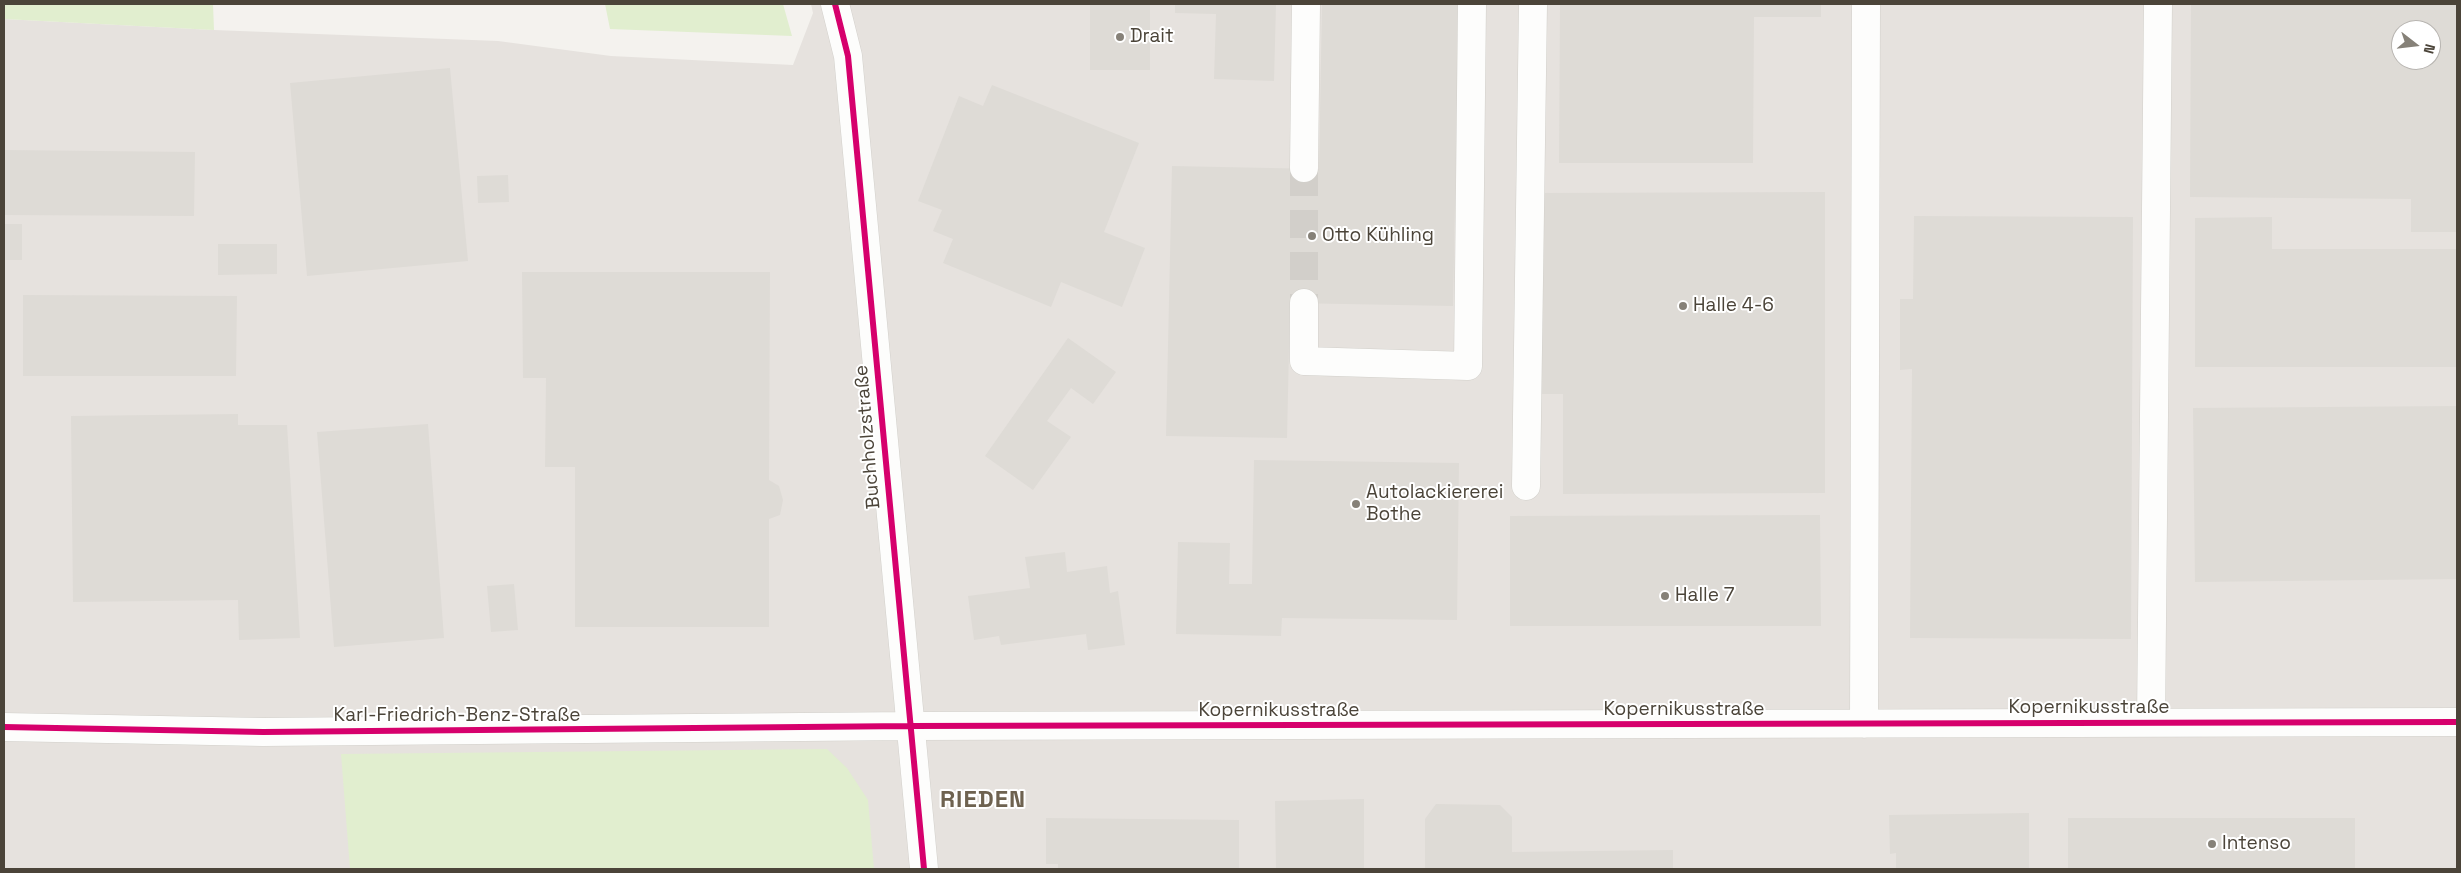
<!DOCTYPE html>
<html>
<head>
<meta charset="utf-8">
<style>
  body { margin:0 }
  #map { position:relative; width:2461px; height:873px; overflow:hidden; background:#f4f2ee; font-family:"Space Grotesk",sans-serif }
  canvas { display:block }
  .frame { position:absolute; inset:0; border:5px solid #4b4439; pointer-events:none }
  .north { position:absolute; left:2391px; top:20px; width:50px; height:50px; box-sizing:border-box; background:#fff; border:1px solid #b7b4b0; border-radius:50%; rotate:106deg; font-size:14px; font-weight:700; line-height:20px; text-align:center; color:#4b4439 }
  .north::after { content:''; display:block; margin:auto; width:18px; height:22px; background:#868178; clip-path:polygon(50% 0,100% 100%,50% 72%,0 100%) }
</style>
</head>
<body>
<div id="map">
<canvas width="2461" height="873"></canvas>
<div class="frame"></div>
<div class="north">N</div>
</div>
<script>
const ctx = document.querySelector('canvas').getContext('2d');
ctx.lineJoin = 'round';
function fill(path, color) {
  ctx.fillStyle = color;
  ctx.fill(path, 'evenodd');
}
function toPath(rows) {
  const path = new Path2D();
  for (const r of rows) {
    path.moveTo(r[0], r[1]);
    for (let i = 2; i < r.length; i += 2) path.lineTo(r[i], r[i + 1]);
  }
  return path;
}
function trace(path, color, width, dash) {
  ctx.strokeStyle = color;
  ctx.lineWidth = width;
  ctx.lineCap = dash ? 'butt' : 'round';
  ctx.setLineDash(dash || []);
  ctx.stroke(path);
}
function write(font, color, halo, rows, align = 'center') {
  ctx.font = font + ' "Space Grotesk",sans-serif';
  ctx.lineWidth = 4;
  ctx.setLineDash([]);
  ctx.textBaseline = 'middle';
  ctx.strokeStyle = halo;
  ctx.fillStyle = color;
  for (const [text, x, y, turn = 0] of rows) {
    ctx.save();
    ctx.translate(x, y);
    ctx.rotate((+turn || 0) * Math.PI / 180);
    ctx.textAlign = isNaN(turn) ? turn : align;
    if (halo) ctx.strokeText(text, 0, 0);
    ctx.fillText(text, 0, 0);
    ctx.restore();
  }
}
fill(toPath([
  [811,4,2457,4,2457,869,4,869,4,19,214,30,498,41,611,56,793,65,813,13],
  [2401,30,2431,30,2431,60,2401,60]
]), '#e6e2de');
fill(toPath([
  [4,4,213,4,214,30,4,19],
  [605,4,783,4,792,36,610,29],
  [827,749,847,768,868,800,874,869,350,869,341,754]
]), '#e1eecf');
fill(toPath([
  [1090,4,1150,4,1150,70,1090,70],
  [1175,4,1276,4,1274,81,1214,79,1216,14,1175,13],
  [1322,4,1459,4,1453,306,1290,303,1287,438,1166,436,1172,166,1319,169],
  [1560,4,1821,4,1821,17,1754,17,1753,163,1559,163],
  [2191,4,2457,4,2457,232,2411,232,2411,199,2190,197],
  [2401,30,2431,30,2431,60,2401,60],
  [450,68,468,261,307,276,290,83],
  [992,85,1139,143,1104,232,1145,248,1122,307,1061,282,1051,307,943,263,953,239,933,231,942,210,918,201,959,96,983,106],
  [4,150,195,152,194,216,4,215],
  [508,175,509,202,478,203,477,176],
  [1825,192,1825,493,1563,494,1563,394,1540,394,1540,193],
  [1914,216,2133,217,2131,639,1910,638,1912,369,1900,370,1900,299,1913,299],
  [2272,217,2272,249,2457,249,2457,367,2195,367,2195,218],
  [4,224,22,224,22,260,4,260],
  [218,244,277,244,277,274,218,275],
  [522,272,770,272,769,480,779,486,783,500,780,515,769,519,769,627,575,627,575,467,545,467,546,378,523,378],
  [23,295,237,296,236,376,23,376],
  [1068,338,1116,372,1093,404,1071,388,1047,421,1071,437,1033,490,985,456],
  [2457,406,2457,579,2195,582,2193,408],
  [238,414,238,425,287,425,300,638,239,640,238,600,73,602,71,416],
  [428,424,444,638,334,647,317,432],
  [1254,460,1459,463,1457,620,1282,618,1281,636,1176,634,1178,542,1230,543,1229,584,1252,584],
  [1820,515,1821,626,1510,626,1510,516],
  [1065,552,1067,572,1107,566,1110,593,1118,591,1125,645,1088,650,1086,634,1001,645,999,636,974,640,968,596,1030,588,1025,557],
  [514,584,518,630,491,632,487,586],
  [1364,799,1364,869,1276,869,1275,801],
  [1436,804,1500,805,1512,817,1512,852,1673,850,1673,869,1425,869,1425,819],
  [2029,813,2029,869,1896,869,1896,853,1890,854,1889,815],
  [1046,818,1239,820,1239,869,1058,869,1058,864,1046,864],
  [2068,818,2355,818,2355,869,2068,869]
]), '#dedbd6');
trace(toPath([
  [1304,168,1304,303]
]), '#d2cfca', 28, [28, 14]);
const minor = toPath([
  [835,4,848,56,924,869],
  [1304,168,1306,4],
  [1304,303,1304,361,1468,366,1472,4],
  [1526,486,1533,4],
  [2151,723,2158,4],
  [1864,724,1866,4],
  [4,727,263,732,910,726,2457,722]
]);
trace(minor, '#d2d0cb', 29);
trace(minor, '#fdfdfc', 28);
trace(toPath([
  [835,4,848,56,924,869],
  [4,727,263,732,910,726,2457,722]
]), '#d6006c', 6);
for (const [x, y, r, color] of [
  [1120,37,5,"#868178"],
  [1312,236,5,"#868178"],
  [1683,306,5,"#868178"],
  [1356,504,5,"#868178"],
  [1665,596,5,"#868178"],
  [2212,844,5,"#868178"]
]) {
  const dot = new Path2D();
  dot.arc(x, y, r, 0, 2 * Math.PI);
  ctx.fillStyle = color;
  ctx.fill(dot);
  trace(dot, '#fff', 2);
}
write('19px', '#4b4439', '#fff', [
  ["Drait",1130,37],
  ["Otto Kühling",1322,236],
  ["Halle 4-6",1693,306],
  ["Autolackiererei",1366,493],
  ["Bothe",1366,515],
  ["Halle 7",1675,596],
  ["Intenso",2222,844]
], 'left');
write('19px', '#4b4439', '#fff', [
  ["Buchholzstraße",868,437,-95],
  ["Kopernikusstraße",2089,708],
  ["Kopernikusstraße",1684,710],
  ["Kopernikusstraße",1279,711],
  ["Karl-Friedrich-Benz-Straße",457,716]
]);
ctx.letterSpacing = '1px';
write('bold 24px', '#6e6250', '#fff', [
  ["RIEDEN",983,800]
]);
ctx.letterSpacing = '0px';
</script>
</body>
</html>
